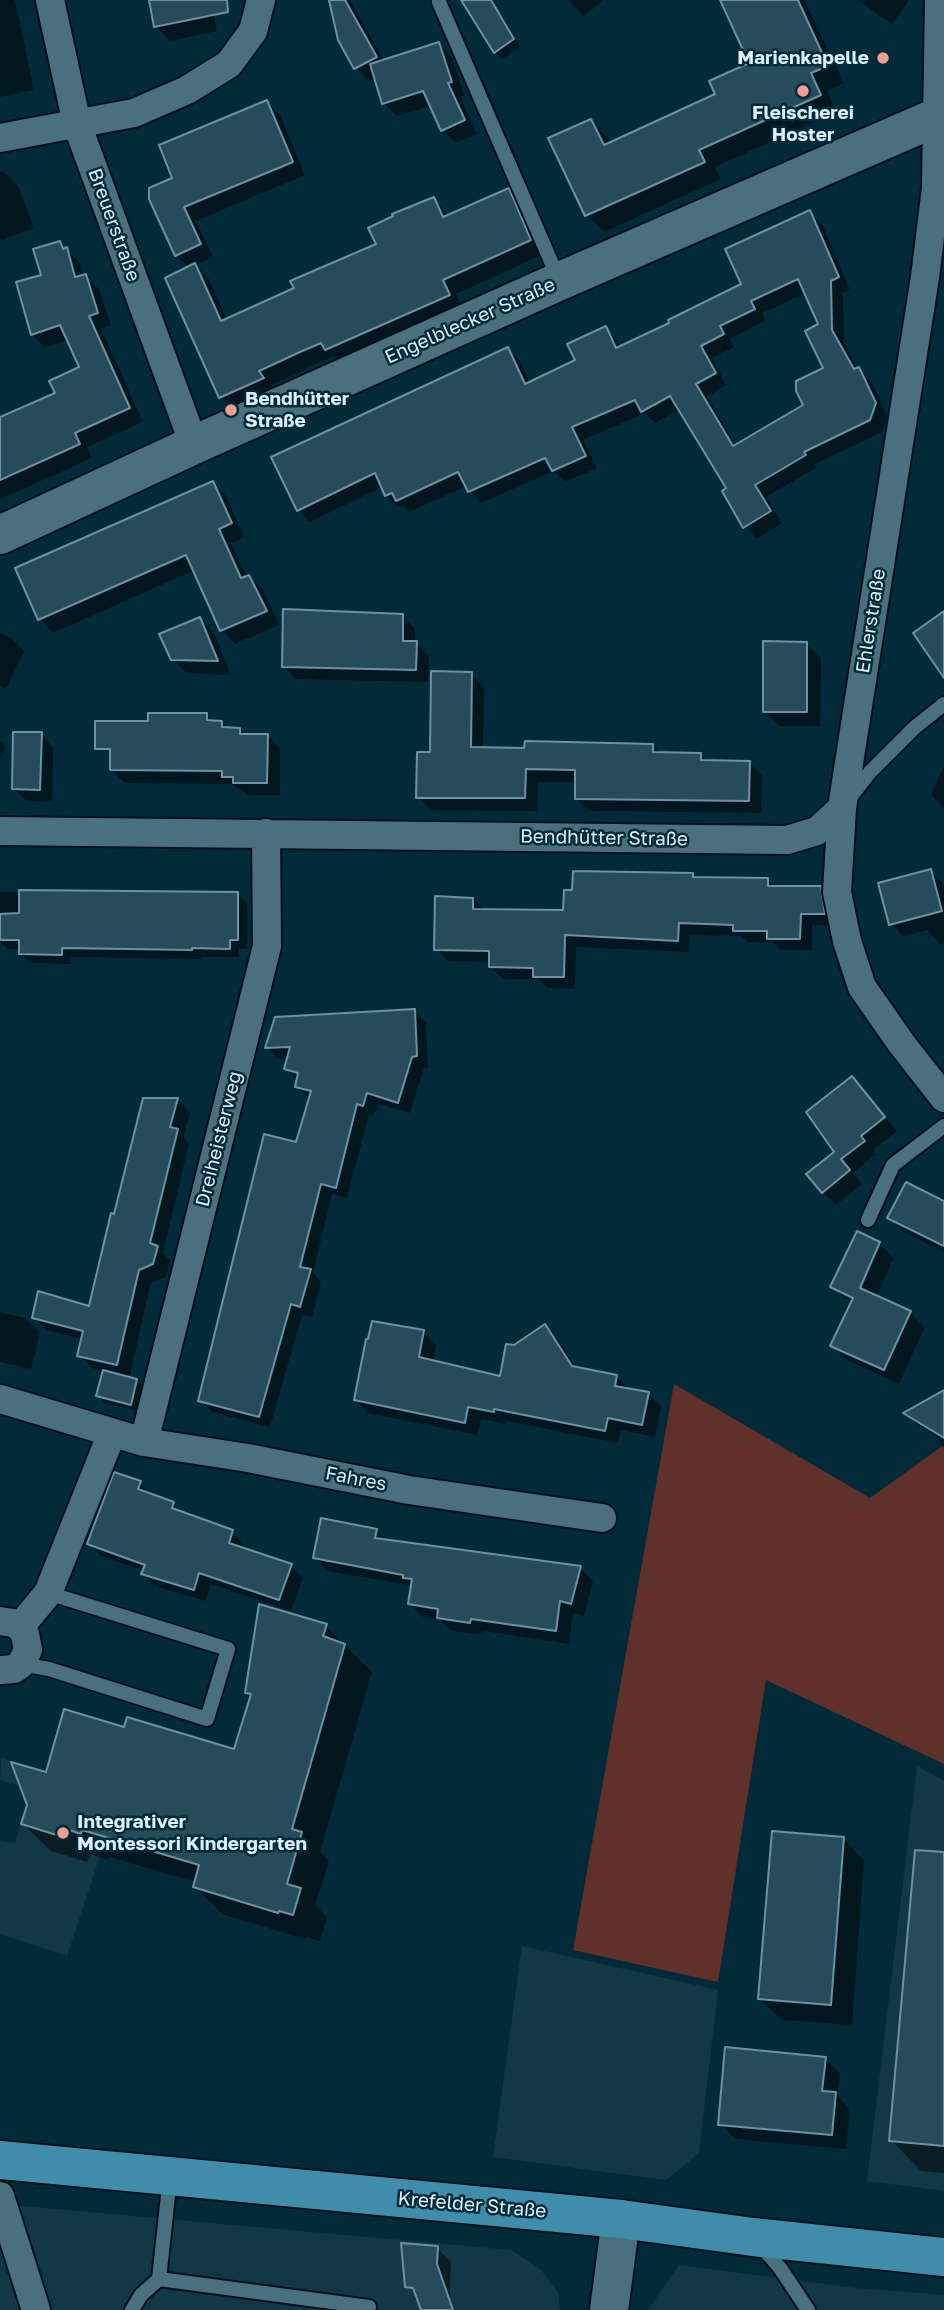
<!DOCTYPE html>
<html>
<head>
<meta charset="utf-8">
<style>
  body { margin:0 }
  canvas { display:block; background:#022a38 }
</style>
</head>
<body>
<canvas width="944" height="2310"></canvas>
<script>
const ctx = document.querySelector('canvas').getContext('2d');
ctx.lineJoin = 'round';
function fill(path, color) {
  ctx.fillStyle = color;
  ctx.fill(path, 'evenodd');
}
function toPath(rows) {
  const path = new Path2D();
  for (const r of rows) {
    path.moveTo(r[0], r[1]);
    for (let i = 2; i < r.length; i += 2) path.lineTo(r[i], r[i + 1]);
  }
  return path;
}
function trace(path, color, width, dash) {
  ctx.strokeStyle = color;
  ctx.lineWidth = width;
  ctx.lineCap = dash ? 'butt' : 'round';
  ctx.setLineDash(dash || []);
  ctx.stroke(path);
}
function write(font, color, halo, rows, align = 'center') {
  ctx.font = font + ' "Golos Text",sans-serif';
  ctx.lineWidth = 5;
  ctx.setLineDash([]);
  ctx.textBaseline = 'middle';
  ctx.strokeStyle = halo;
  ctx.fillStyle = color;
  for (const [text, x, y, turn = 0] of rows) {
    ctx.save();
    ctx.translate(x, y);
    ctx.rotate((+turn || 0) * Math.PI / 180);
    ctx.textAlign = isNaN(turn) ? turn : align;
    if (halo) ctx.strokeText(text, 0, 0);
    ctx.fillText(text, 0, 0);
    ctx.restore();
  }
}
fill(toPath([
  [64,1709,110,1825,67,1956,0,1934,0,1841,15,1843,28,1800,23,1796,22,1786,0,1780,1,1758,30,1768,45,1775],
  [917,1766,944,1781,944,2191,867,2181],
  [522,1946,718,1990,699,2153,666,2180,493,2157],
  [0,2204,511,2250,541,2270,558,2293,560,2310,0,2310],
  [679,2265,855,2288,944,2295,944,2310,648,2310]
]), '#133845');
fill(toPath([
  [674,1384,870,1498,944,1445,944,1764,766,1680,718,1982,573,1950]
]), '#60312b');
fill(toPath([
  [0,0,15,0,34,90,0,97],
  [150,0,211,0,217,31,170,41,156,26],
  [331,0,350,0,384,61,439,44,452,58,464,95,460,97,477,134,456,143,442,130,431,106,397,116,384,103,377,79,370,82,356,68],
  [568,0,604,0,584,16],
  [722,0,804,0,844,83,827,91,836,112,715,167,721,179,604,232,587,215,591,121,608,138,611,143,717,95,751,64],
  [858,0,909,0,892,24],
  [493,5,500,12,520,47,502,59,495,52],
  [267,102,280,115,305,175,196,221,213,257,195,265,209,279,227,320,296,289,378,245,434,199,449,216,508,190,522,204,544,254,456,294,462,309,341,363,334,356,271,385,276,392,235,411,221,397,167,279,190,268,176,255,147,191,174,178],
  [3,171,18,186,34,228,2,240,0,238,0,173],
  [809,212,822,224,850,290,843,293,844,343,857,368,871,381,887,416,882,432,815,464,816,468,766,497,782,523,757,539,745,526,728,489,680,409,655,423,645,413,583,440,597,468,565,482,554,471,481,503,466,486,409,512,403,506,398,507,386,495,382,487,310,522,298,510,508,349,520,361,530,384,577,361,605,328,617,340,621,347,672,324,743,285],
  [806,293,821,325,825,369,806,406,736,446,707,397,726,385,712,358,734,347,730,339,765,321,762,313],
  [59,243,80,263,84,276,99,289,111,326,101,329,143,422,87,447,92,458,0,499,0,419,57,394,82,368,69,340,45,347,32,334,43,276],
  [213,483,226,496,244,537,231,543,247,578,249,577,263,590,279,625,235,644,221,630,195,570,53,633,40,619],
  [402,616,415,628,415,643,429,656,428,682,296,679,284,667],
  [200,619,214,633,231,675,187,673,172,659],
  [0,633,11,638,24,651,6,689,0,686],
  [806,644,821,658,820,726,779,726,764,711],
  [471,674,484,687,483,749,526,750,652,745,661,754,701,755,708,762,749,762,762,775,761,813,589,811,576,798,577,782,538,782,537,811,431,810,418,797,431,754],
  [206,714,213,722,222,722,229,729,240,729,246,735,267,735,280,749,280,795,248,795,231,784,125,783,112,770],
  [41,734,53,747,52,802,27,801,14,789],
  [0,741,6,747,0,759],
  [944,766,944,808,931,795],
  [930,871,943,883,944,888,944,943,940,944,927,930,903,937,891,924],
  [692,875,696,879,767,880,775,887,820,888,832,900,836,926,812,925,812,950,781,950,773,942,747,942,741,936,690,935,689,952,576,947,575,989,547,988,538,979,503,979,491,967,491,962,448,961,436,949,473,899,484,910,565,912],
  [0,892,237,894,247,903,247,949,239,948,239,957,201,957,201,959,71,957,71,964,30,963,21,954,21,949,8,949,0,942],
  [415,1011,426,1023,428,1067,424,1068,410,1113,378,1104,374,1116,369,1114,347,1198,332,1194,313,1273,321,1282,312,1317,302,1315,270,1427,212,1412,200,1401,297,1144,310,1099,297,1087,298,1081,286,1069,288,1058,278,1059,267,1047],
  [852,1078,897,1131,873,1150,876,1154,853,1173,862,1184,836,1205,823,1192,836,1152],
  [145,1100,178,1100,190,1112,183,1137,189,1143,163,1253,170,1260,166,1277,151,1282,129,1379,137,1381,144,1388,138,1411,105,1403,98,1396,104,1371,92,1368,79,1355,83,1339,46,1330,34,1317,90,1309],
  [944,1203,944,1252,904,1232,889,1217],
  [879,1243,894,1258,876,1297,910,1313,925,1327,899,1384,847,1360,832,1346,852,1304,832,1287],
  [0,1312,25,1318,40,1333,31,1369,0,1362],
  [545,1327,558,1339,577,1369,616,1376,629,1389,648,1394,661,1406,655,1437,621,1430,618,1443,507,1421,506,1424,481,1419,477,1435,368,1413,355,1400,423,1332,436,1345,433,1362,501,1378,514,1347],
  [944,1392,944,1448,935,1435,918,1425,906,1413],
  [140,1483,152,1495,173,1504,183,1514,232,1532,244,1544,242,1549,291,1566,303,1578,291,1611,211,1584,206,1601,155,1586,143,1574,144,1571,101,1556,89,1544],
  [376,1530,387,1541,580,1568,593,1581,584,1616,573,1613,569,1644,484,1631,483,1635,452,1631,440,1620,423,1617,410,1604,413,1586,328,1571,315,1557],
  [326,1626,372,1672,320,1852,329,1861,315,1905,327,1917,320,1941,306,1937,305,1939,222,1914,195,1887,196,1882,109,1857,108,1860,90,1854,87,1862,51,1851,23,1824,47,1774,125,1730,235,1751,252,1698,247,1693],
  [843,1838,864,1860,852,2025,782,2020,760,1999],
  [944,1854,944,2173,921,2171,891,2140],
  [825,2059,840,2073,837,2096,850,2109,846,2149,735,2139,720,2124],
  [437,2248,451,2262,449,2310,432,2310]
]), '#0007');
const building = toPath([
  [149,0,227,0,228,12,154,27,149,0],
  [329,0,345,0,377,57,354,69,338,40,329,0],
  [461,0,491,0,514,39,494,53,461,0],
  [720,0,798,0,828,66,811,73,821,95,699,150,705,162,585,216,548,138,591,119,604,145,715,94,709,81,749,63,720,0],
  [439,42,452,82,448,83,465,120,441,131,423,91,382,104,370,64,439,42],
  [267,100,293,162,184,207,201,244,175,256,149,199,149,188,172,178,159,145,267,100],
  [509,188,531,240,443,280,450,295,325,350,321,343,300,352,259,371,264,378,219,398,165,278,195,263,221,321,294,288,290,281,376,244,368,228,393,216,392,214,434,197,443,217,509,188],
  [810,210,839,277,831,281,832,330,854,369,859,367,876,403,870,420,804,452,806,455,755,485,771,511,743,528,722,491,726,488,670,396,641,412,635,400,572,427,586,456,552,471,545,458,468,492,458,472,396,501,392,493,385,496,375,473,297,511,271,457,508,347,525,384,575,360,567,344,606,326,616,348,669,323,668,320,741,284,725,249,810,210],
  [798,279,818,324,805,331,823,368,796,381,796,391,803,405,733,446,696,384,716,373,701,346,724,334,720,326,755,309,751,301,798,279],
  [60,241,63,249,67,247,75,277,86,274,98,313,89,316,130,408,75,433,80,444,0,480,0,417,55,393,49,381,79,367,60,325,31,335,16,282,41,275,33,249,60,241],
  [213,481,232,523,219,529,241,578,249,575,267,611,220,631,186,555,38,620,15,568,213,481],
  [283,609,403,614,403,641,417,641,416,670,282,667,283,609],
  [944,611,944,678,913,633,944,611],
  [200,617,218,661,171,660,159,634,200,617],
  [763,641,807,642,807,712,763,712,763,641],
  [431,671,472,672,471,747,524,748,525,741,653,744,653,752,701,753,701,760,750,761,749,801,575,799,575,770,526,769,525,798,416,798,417,752,430,752,431,671],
  [148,713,207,713,207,720,222,721,222,727,240,728,240,734,268,734,267,783,233,783,233,777,222,777,222,771,110,770,110,749,95,749,95,721,148,721,148,713],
  [13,732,42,732,40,790,12,789,13,732],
  [931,869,942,911,889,925,878,883,931,869],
  [573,871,693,873,693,877,768,878,768,886,821,886,825,914,801,914,800,939,767,939,767,931,733,931,733,925,679,923,678,941,565,935,564,977,533,977,533,968,489,967,489,951,434,950,435,896,473,898,473,909,563,910,564,890,572,890,573,871],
  [19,890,238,892,238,940,230,940,230,949,192,948,192,950,62,948,62,955,19,954,19,940,0,940,0,914,19,913,19,890],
  [415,1009,417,1056,412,1057,398,1103,367,1093,363,1106,357,1104,336,1188,321,1184,300,1267,311,1269,300,1307,291,1304,259,1417,198,1401,264,1134,296,1142,311,1091,295,1087,298,1073,284,1069,290,1047,265,1048,275,1017,415,1009],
  [852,1076,885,1117,861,1136,865,1141,841,1159,850,1170,822,1193,806,1174,834,1152,806,1112,852,1076],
  [143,1098,178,1098,170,1127,178,1129,150,1243,158,1246,153,1264,139,1270,117,1365,77,1356,83,1331,32,1318,38,1291,89,1306,111,1213,114,1214,143,1098],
  [906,1182,944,1201,944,1246,887,1218,906,1182],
  [857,1231,880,1242,860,1288,911,1311,884,1370,830,1346,853,1298,830,1287,857,1231],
  [372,1321,424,1330,419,1357,500,1376,506,1344,514,1345,545,1324,572,1366,617,1375,615,1386,649,1392,642,1425,608,1418,605,1431,494,1409,494,1412,468,1407,465,1423,354,1400,366,1339,368,1339,372,1321],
  [103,1370,137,1379,131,1405,96,1396,103,1370],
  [944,1390,944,1438,903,1413,944,1390],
  [114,1472,141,1481,138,1489,174,1502,172,1508,233,1530,229,1543,292,1564,279,1600,199,1573,194,1590,141,1574,145,1565,87,1544,114,1472],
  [321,1518,377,1529,375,1538,581,1566,571,1604,560,1601,556,1631,471,1619,470,1623,437,1618,438,1609,408,1604,412,1579,403,1578,403,1575,313,1558,321,1518],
  [259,1604,327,1624,323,1636,345,1644,292,1829,302,1832,287,1884,301,1888,293,1915,279,1911,278,1913,193,1887,199,1865,82,1830,81,1834,63,1828,60,1836,21,1824,27,1805,11,1762,46,1772,64,1709,124,1727,127,1717,234,1749,251,1694,245,1693,259,1604],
  [772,1831,844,1837,831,2005,758,1999,772,1831],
  [915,1850,944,1852,944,2146,889,2141,915,1850],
  [725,2047,826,2057,822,2091,836,2092,832,2135,718,2125,725,2047],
  [401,2243,438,2246,437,2264,453,2310,421,2310,413,2288,405,2287,401,2243]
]);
fill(building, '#264b5a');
trace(building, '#6c92a3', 2);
const lane = toPath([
  [439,2,559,280],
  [849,799,870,772,914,728,944,704],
  [868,1220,893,1165,944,1126],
  [21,1664,49,1669,207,1719,228,1649,48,1593],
  [170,2177,159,2279,369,2307],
  [761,2246,780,2268,808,2310],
  [132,2310,141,2295,159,2279]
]);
const street = toPath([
  [50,0,77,124,194,445],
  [939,0,936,188,925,277,842,808,837,892,847,941,862,987,901,1043,944,1098],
  [0,138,134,113,187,90,229,64,253,31,261,0],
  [0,831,787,840,817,831,842,808],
  [0,1399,144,1442,248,1458,409,1490,602,1518],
  [144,1442,267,946,266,833],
  [0,1621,13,1623,20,1627,25,1634,28,1650,21,1664,14,1669,0,1670],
  [20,1627,48,1593,112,1433],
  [0,2196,36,2310]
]);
const secondary = toPath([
  [0,535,194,445,560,281,944,114],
  [609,2310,621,2219]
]);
const primary = toPath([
  [0,2160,621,2219,753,2237,944,2257]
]);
trace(lane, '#00111b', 18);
trace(street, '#00111b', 32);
trace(secondary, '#00111b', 42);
trace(primary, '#00111b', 42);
trace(lane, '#4a7080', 14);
trace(street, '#4a7080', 28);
trace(secondary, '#4a7080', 38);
trace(primary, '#408dab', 38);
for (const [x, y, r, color] of [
  [883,58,7,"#f59c90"],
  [803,91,7,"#f59c90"],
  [231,410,7,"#f59c90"],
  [63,1833,7,"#f59c90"]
]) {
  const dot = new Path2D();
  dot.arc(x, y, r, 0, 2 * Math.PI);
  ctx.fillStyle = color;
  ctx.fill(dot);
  trace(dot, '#022a38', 2.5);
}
write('bold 19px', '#dcf0f9', '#022a38', [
  ["Marienkapelle",869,58,"right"],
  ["Fleischerei",803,113,"center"],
  ["Hoster",803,135,"center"],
  ["Bendhütter",245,399],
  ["Straße",245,421],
  ["Integrativer",77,1822],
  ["Montessori Kindergarten",77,1844]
], 'left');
write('19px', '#dcf0f9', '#022a38', [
  ["Breuerstraße",114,225,70],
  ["Engelblecker Straße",470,321,-24],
  ["Ehlerstraße",871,621,-81],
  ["Bendhütter Straße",604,838,1],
  ["Dreiheisterweg",219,1139,-76],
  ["Fahres",356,1479,11],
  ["Krefelder Straße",472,2205,5]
]);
</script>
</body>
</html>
